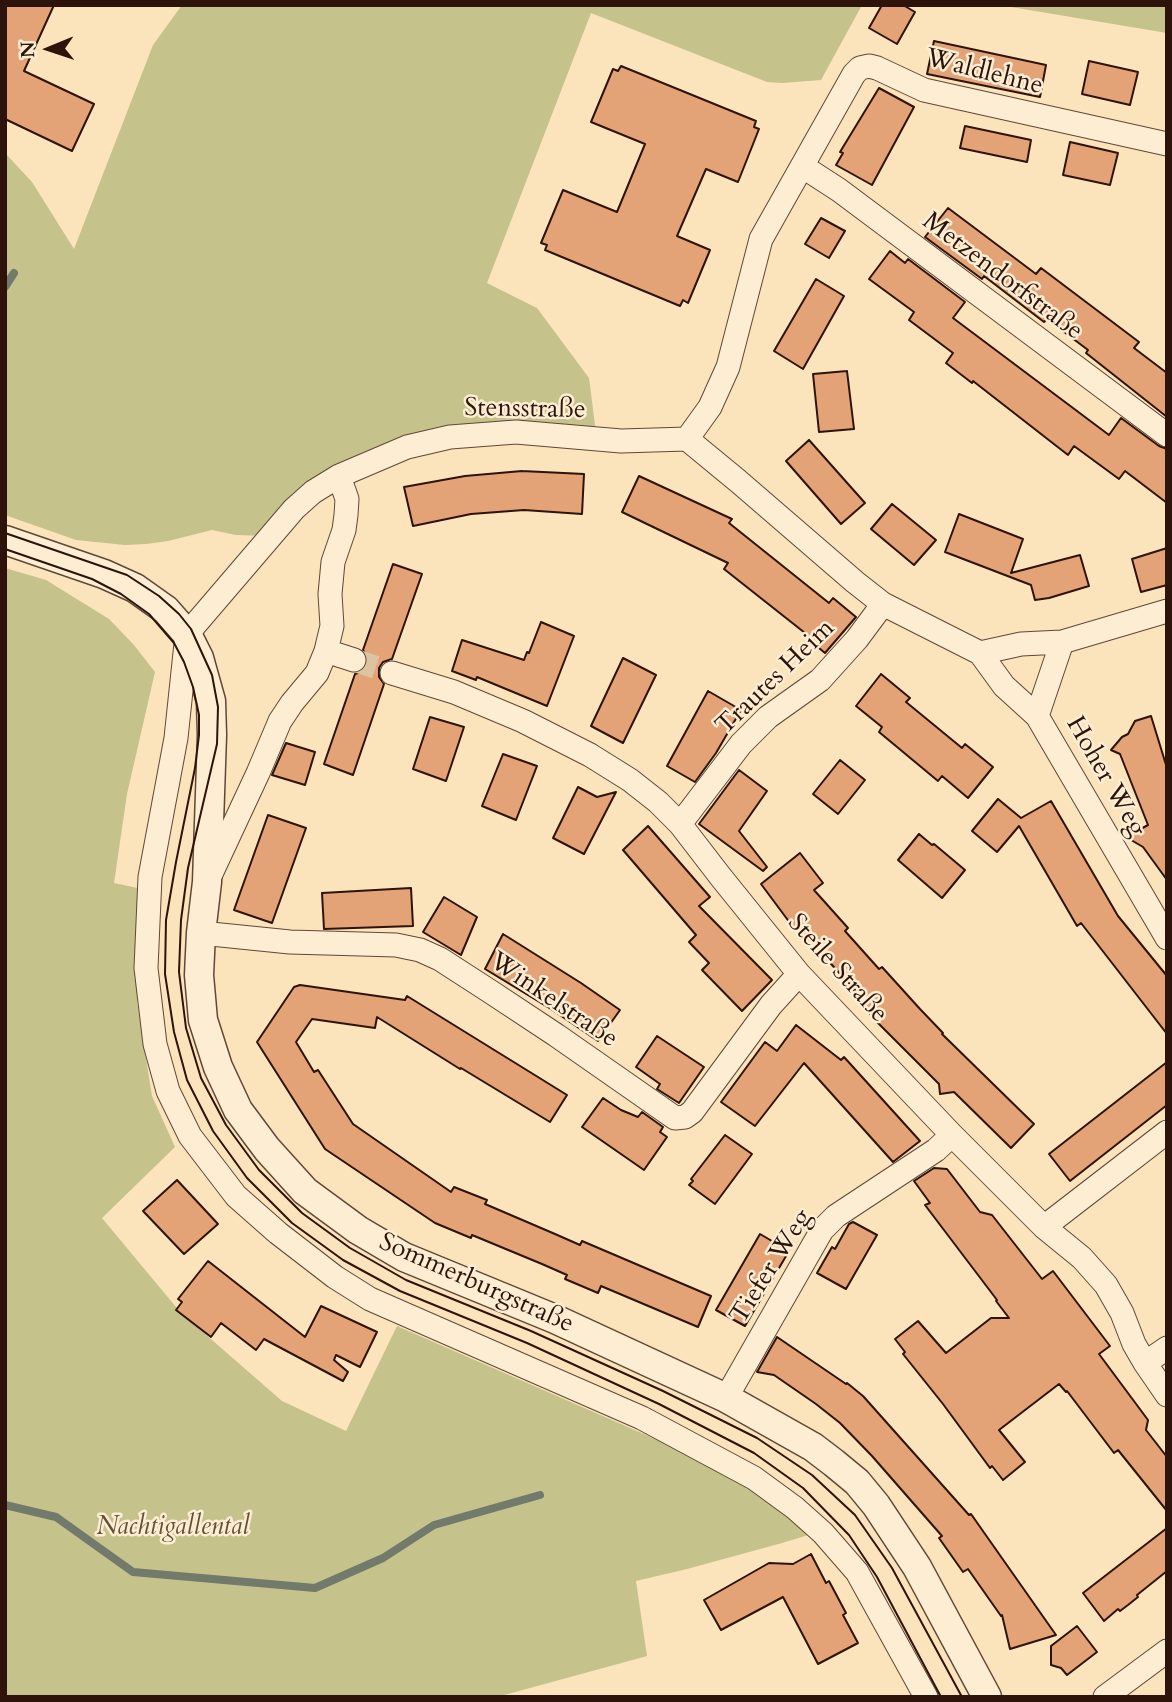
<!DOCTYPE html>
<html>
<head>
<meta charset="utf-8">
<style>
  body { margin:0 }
  #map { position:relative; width:1172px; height:1702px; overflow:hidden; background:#fbe3bb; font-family:Cardo,serif }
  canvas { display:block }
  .frame { position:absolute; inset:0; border:7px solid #2d1309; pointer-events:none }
  .north { position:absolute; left:14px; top:14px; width:70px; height:70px; -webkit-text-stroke:5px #fcedd3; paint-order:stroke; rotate:268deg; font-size:19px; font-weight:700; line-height:28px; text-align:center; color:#2d1309 }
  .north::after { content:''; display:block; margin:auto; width:24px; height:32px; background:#2d1309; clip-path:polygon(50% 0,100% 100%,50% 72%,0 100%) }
</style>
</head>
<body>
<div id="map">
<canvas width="1172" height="1702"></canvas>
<div class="frame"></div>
<div class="north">N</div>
</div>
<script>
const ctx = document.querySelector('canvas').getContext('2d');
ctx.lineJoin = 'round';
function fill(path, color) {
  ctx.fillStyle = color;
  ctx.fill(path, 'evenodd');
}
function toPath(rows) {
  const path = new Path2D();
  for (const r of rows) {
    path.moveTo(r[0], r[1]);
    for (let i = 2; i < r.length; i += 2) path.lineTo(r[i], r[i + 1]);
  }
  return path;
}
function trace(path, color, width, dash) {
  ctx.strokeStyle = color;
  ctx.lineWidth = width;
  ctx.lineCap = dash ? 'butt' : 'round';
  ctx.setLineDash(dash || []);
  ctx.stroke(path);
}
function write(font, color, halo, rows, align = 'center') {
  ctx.font = font + ' Cardo,serif';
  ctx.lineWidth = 5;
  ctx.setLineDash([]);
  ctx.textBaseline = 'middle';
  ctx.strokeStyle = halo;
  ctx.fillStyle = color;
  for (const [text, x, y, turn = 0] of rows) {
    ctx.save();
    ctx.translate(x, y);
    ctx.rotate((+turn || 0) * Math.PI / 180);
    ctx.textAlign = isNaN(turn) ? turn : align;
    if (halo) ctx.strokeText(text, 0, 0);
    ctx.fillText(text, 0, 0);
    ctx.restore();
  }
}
fill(toPath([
  [182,5,862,5,821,80,782,83,767,82,591,13,487,283,537,308,589,378,596,433,404,444,268,536,236,535,212,530,168,541,146,544,125,545,76,540,5,515,5,153,32,182,74,249,153,45],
  [999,5,1167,5,1167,33],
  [5,568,46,580,109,619,134,645,155,672,127,794,114,883,142,889,137,1002,152,1096,175,1147,102,1218,181,1313,282,1401,346,1431,397,1326,749,1480,815,1533,782,1543,687,1569,636,1581,647,1656,497,1697,5,1697]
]), '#c5c28c');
trace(toPath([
  [5,287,14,273],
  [5,1505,56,1517,133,1572,315,1588,383,1558,434,1525,540,1495]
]), '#717a6b', 8);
const building = toPath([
  [5,5,54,5,24,71,94,104,72,151,5,119,5,5],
  [882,5,903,5,915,12,897,44,869,28,882,5],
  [934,41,1046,65,1040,97,927,74,934,41],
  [1089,61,1138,72,1130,105,1082,94,1089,61],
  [621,66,756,121,754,127,759,129,738,182,706,169,677,236,710,250,688,303,683,300,680,306,545,250,547,245,541,243,563,190,617,212,645,144,591,122,613,69,618,71,621,66],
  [879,88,914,107,872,185,836,165,843,153,840,152,879,88],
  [965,126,1031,140,1027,162,960,148,965,126],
  [1070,142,1118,153,1110,185,1063,175,1070,142],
  [948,208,1036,274,1041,268,1139,342,1134,348,1167,373,1167,417,1086,353,1088,350,1047,319,1044,322,984,276,982,279,925,237,948,208],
  [821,218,845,231,829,258,805,244,821,218],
  [890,251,905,263,908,259,965,302,953,318,1109,435,1121,418,1159,446,1167,449,1167,503,1125,471,1119,479,1074,446,1068,455,973,381,972,383,946,363,953,353,909,320,914,312,869,279,890,251],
  [816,279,844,296,803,369,774,351,816,279],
  [847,371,854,429,819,432,813,374,847,371],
  [809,440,865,503,841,524,786,461,809,440],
  [522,471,584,474,582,514,524,510,471,514,413,526,404,487,465,476,522,471],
  [639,476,732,519,729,523,829,603,833,598,856,617,825,653,803,635,805,633,724,569,728,563,622,512,639,476],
  [892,504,936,540,914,565,871,529,892,504],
  [959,514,1023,539,1011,573,1080,555,1089,586,1049,598,1035,600,1031,585,945,552,959,514],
  [1167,548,1167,585,1141,592,1132,559,1167,548],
  [393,564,422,574,392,659,383,662,379,668,379,677,384,684,353,775,324,764,355,674,363,671,367,665,367,656,363,650,393,564],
  [541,622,574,636,547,706,477,677,476,680,452,671,462,640,524,660,527,652,529,653,541,622],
  [623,658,656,675,623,743,591,726,623,658],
  [881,674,910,698,906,702,962,748,965,744,993,767,968,798,942,776,938,781,879,732,882,727,856,706,881,674],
  [708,691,741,710,716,753,695,782,667,766,708,691],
  [1151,716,1167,768,1167,880,1143,847,1126,837,1148,825,1120,754,1111,750,1122,737,1128,734,1135,721,1151,716],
  [430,717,464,727,446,781,413,769,430,717],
  [286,743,315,752,305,785,272,775,286,743],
  [503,754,537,766,516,820,482,806,503,754],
  [840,760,865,780,838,814,813,794,840,760],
  [739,770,767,791,739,831,767,867,763,871,699,824,739,770],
  [578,787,597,797,616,792,584,854,553,838,578,787],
  [998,799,1021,818,1051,801,1118,916,1167,976,1167,1034,1081,923,1077,926,1019,826,997,852,972,831,998,799],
  [268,815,306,828,272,923,234,910,268,815],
  [648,826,710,897,699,906,772,980,742,1011,702,970,709,963,689,942,696,935,623,850,648,826],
  [919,834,932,845,934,844,965,870,942,898,898,860,919,834],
  [800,853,823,883,814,890,848,928,845,931,879,969,882,967,920,1009,943,1033,942,1034,1034,1124,1011,1148,954,1092,940,1094,939,1084,878,1023,852,993,855,990,821,953,818,954,793,927,761,884,800,853],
  [411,888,413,926,324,929,322,893,411,888],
  [444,897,477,917,461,955,423,932,444,897],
  [503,934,581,983,620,1010,598,1041,551,1009,485,969,503,934],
  [300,985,405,1000,407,996,567,1095,550,1122,461,1068,460,1069,377,1017,375,1028,312,1019,296,1042,314,1072,318,1070,353,1124,451,1192,454,1187,487,1200,485,1204,555,1234,580,1245,582,1241,711,1296,698,1327,601,1286,598,1293,565,1279,567,1275,542,1264,472,1235,471,1238,435,1223,325,1149,257,1042,294,987,300,985],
  [796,1025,841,1060,844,1057,920,1141,893,1162,804,1063,755,1126,721,1102,765,1042,777,1051,796,1025],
  [657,1036,704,1067,679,1103,657,1089,660,1084,636,1067,657,1036],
  [1167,1062,1167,1105,1070,1181,1049,1154,1167,1062],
  [603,1098,621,1110,638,1117,642,1112,663,1127,660,1132,667,1137,644,1170,582,1127,603,1098],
  [725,1135,752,1154,715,1204,689,1185,693,1181,691,1179,725,1135],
  [934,1168,947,1169,980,1212,992,1215,1042,1279,1053,1271,1110,1346,1099,1354,1148,1420,1146,1430,1167,1457,1167,1511,1118,1450,1114,1453,1067,1391,1066,1392,1059,1384,999,1430,1025,1462,1003,1480,992,1466,990,1468,943,1404,903,1354,905,1352,895,1339,918,1321,946,1353,991,1318,1009,1318,996,1301,997,1300,925,1205,930,1203,914,1181,934,1168],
  [177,1180,218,1224,184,1254,143,1211,177,1180],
  [853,1222,877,1235,846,1289,817,1273,832,1247,835,1249,849,1224,853,1222],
  [760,1234,789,1251,745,1326,716,1310,760,1234],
  [208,1261,305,1337,321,1306,377,1332,360,1367,336,1355,334,1360,348,1372,343,1381,264,1339,256,1350,221,1323,211,1337,176,1310,182,1302,178,1299,208,1261],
  [777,1337,846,1384,847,1383,863,1396,969,1515,971,1514,1056,1635,1010,1649,1002,1615,1001,1616,968,1569,963,1572,939,1538,942,1536,872,1456,840,1423,816,1404,774,1375,757,1372,777,1337],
  [1167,1528,1167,1571,1137,1595,1138,1597,1128,1605,1120,1611,1118,1609,1104,1621,1083,1593,1167,1528],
  [811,1554,826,1583,829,1581,846,1613,843,1615,858,1643,818,1664,783,1597,721,1630,704,1600,769,1563,793,1564,811,1554],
  [1077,1626,1097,1652,1067,1675,1061,1668,1051,1665,1051,1646,1077,1626]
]);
fill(building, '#e4a277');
trace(building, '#2d1309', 2);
trace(toPath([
  [354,660,392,673]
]), '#dcc4a0', 23, [23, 11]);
const minor = toPath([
  [802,166,839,190,1167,435],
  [687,439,710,407,728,367,761,239,854,74,860,68,869,66,877,68,924,90,1167,144],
  [326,651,354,660],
  [980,653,1021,644,1062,642,1167,611],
  [392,673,454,692,523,721,590,755,630,780,658,802,680,824,720,876,799,974,952,1135,1044,1227,1082,1258,1106,1285,1122,1313,1134,1344,1145,1363,1167,1395],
  [1037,716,1062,642],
  [680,824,741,744,768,717,820,680,857,639,883,604],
  [210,876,258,773,280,721,292,703,317,673,326,651,332,626,330,594,333,562,344,530,346,515,347,499,339,476],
  [201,933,290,942,396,945,420,950,440,959,491,992,556,1035,675,1118,685,1117,692,1112,771,1005,799,974],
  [1044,1227,1167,1132],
  [1145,1363,1167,1348],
  [726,1398,822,1230,836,1216,936,1150,952,1135],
  [926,1697,857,1572,823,1533,795,1508,754,1478,642,1418,370,1299,335,1277,278,1233,236,1196,190,1136,168,1091,155,1044,146,968,150,877,176,738,187,634,294,509,313,492,339,476,407,447,450,437,516,432,621,441,687,439,738,481,855,582,883,604,980,653,1004,686,1037,716,1167,938],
  [1105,1697,1167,1651]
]);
const tertiary = toPath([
  [5,540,104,574,135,588,166,610,187,634,199,658,211,701,212,735,207,882,201,933,199,975,203,1020,218,1067,238,1110,267,1149,305,1191,358,1230,404,1257,555,1319,726,1398,813,1447,834,1463,857,1482,876,1505,917,1567,987,1697]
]);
trace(minor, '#604736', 25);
trace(tertiary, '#604736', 31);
trace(minor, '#fcedd3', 23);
trace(tertiary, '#fcedd3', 28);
trace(toPath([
  [5,533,127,575,159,596,179,614,191,629,212,675,218,707,217,744,188,868,181,920,179,972,186,1028,201,1078,226,1125,259,1170,302,1213,350,1248,406,1280,531,1331,663,1391,757,1438,812,1475,855,1515,892,1568,962,1697],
  [5,549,92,579,121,594,149,614,174,643,184,662,193,687,199,715,199,735,195,768,176,862,166,920,165,974,174,1032,187,1080,213,1131,247,1178,292,1223,343,1260,400,1291,527,1343,659,1404,754,1453,803,1488,849,1535,877,1577,941,1697]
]), '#2d1309', 2);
write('26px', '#2d1309', '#fcedd3', [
  ["Waldlehne",984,73,14],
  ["Metzendorfstraße",1002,277,37],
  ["Stensstraße",525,410,1],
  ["Trautes Heim",776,678,-44],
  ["Hoher Weg",1105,777,60],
  ["Steile Straße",837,969,48],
  ["Winkelstraße",553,1001,34],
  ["Tiefer Weg",772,1267,-58],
  ["Sommerburgstraße",476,1284,24]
]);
write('italic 26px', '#625037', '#fcedd3', [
  ["Nachtigallental",173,1528]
]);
</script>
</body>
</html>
